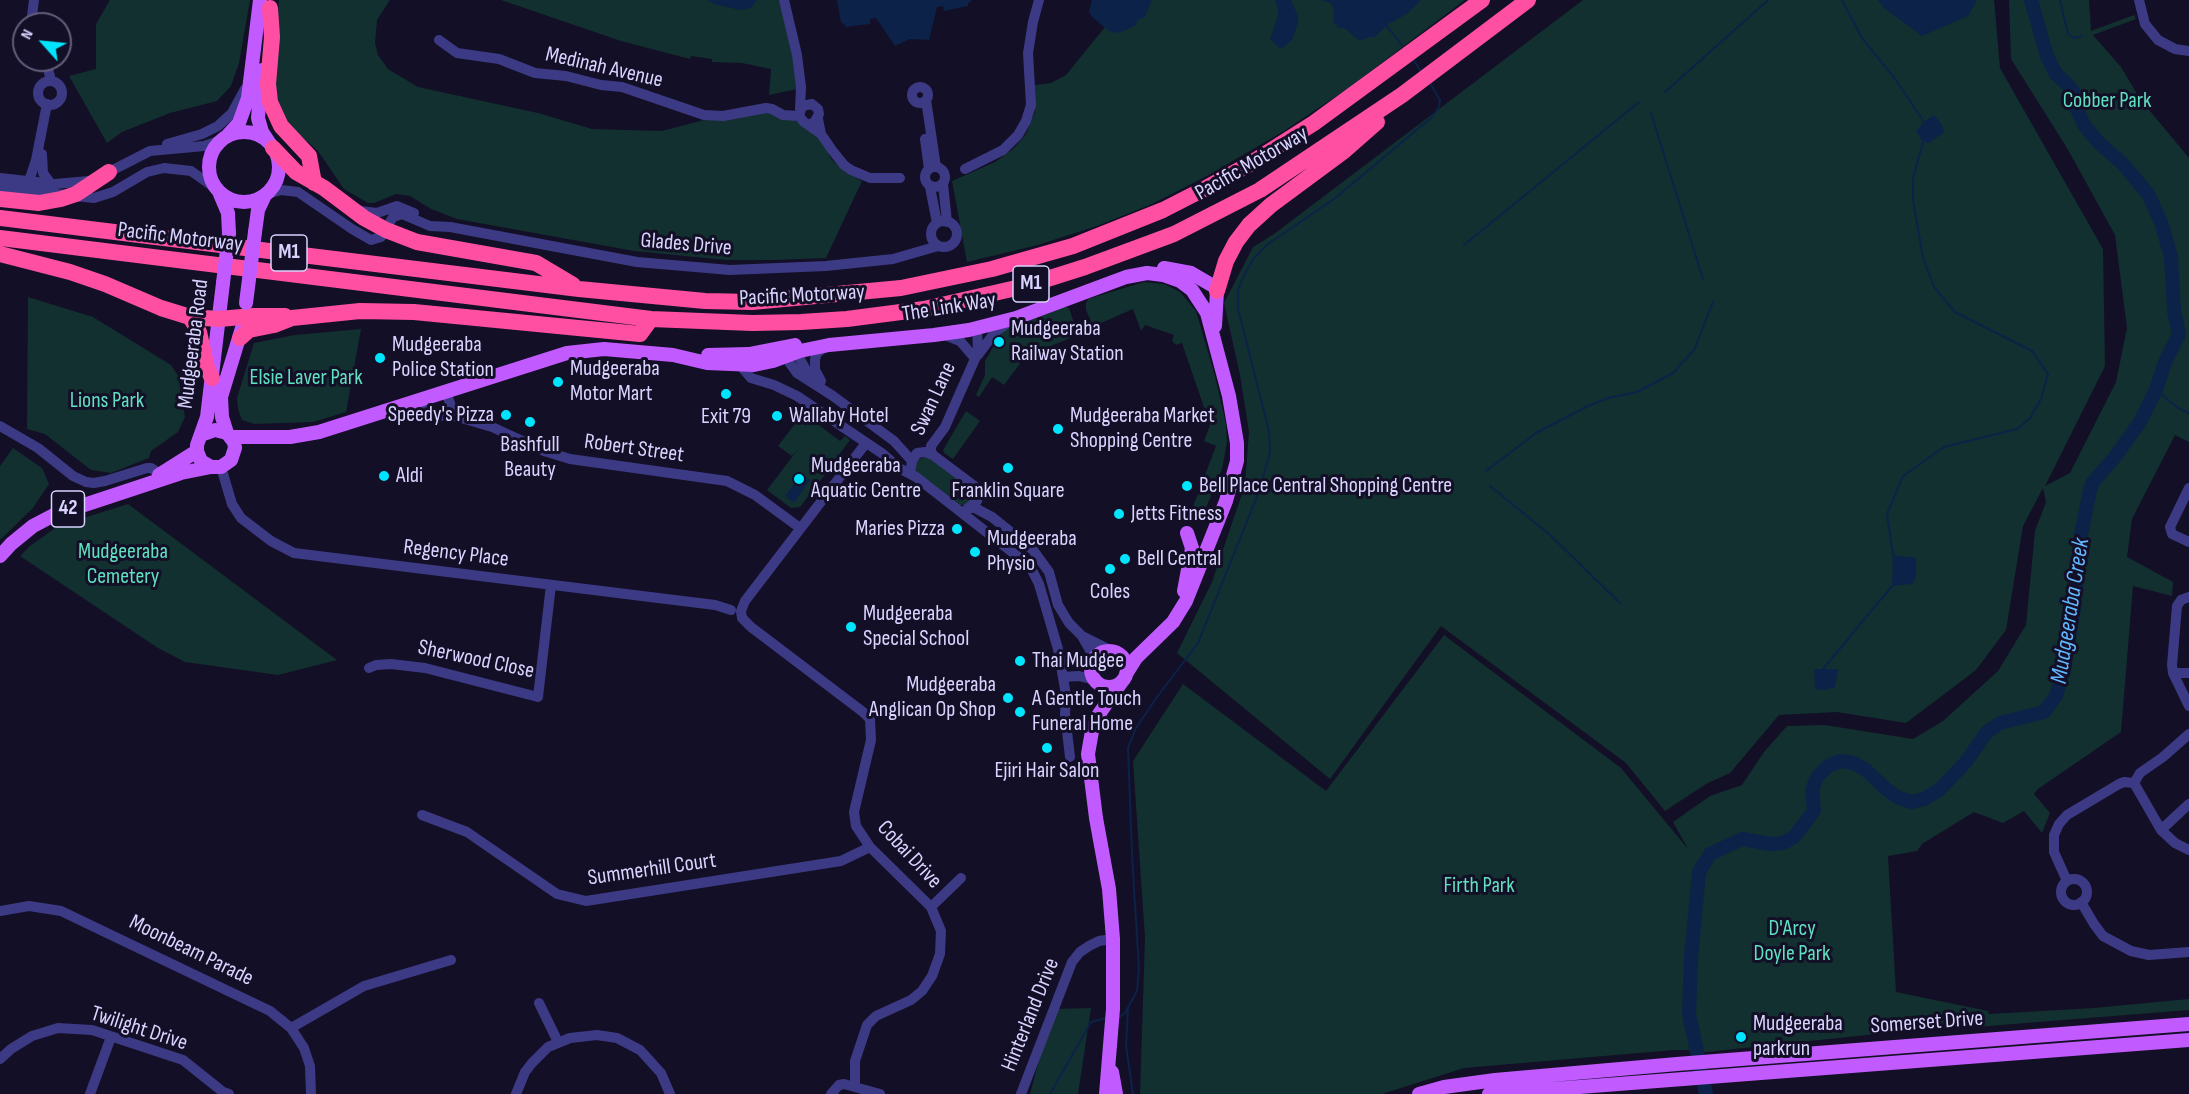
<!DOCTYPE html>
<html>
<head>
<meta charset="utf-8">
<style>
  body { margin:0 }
  #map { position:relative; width:2189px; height:1094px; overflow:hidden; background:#130f26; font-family:"Sofia Sans Condensed",sans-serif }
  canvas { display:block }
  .north { position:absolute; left:12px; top:12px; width:60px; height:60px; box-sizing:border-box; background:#130f26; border:2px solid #625e7d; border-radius:50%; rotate:297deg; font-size:16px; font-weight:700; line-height:24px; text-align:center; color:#d9d4ff }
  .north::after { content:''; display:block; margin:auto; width:21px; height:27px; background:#00e5ff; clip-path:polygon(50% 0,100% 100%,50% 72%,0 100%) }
</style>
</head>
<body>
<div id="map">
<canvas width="2189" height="1094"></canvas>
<div class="north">N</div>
</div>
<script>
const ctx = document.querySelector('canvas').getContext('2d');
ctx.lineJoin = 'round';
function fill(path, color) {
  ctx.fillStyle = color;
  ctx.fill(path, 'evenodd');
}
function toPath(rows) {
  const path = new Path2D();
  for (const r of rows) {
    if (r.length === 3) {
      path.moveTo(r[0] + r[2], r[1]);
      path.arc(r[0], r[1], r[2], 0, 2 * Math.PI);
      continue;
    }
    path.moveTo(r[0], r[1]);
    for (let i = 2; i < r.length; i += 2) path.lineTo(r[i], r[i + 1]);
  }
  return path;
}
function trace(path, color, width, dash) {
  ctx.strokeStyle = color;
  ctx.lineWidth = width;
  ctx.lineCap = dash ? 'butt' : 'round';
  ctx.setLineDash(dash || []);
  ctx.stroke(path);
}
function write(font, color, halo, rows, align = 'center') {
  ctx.font = font + ' "Sofia Sans Condensed",sans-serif';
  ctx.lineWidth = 6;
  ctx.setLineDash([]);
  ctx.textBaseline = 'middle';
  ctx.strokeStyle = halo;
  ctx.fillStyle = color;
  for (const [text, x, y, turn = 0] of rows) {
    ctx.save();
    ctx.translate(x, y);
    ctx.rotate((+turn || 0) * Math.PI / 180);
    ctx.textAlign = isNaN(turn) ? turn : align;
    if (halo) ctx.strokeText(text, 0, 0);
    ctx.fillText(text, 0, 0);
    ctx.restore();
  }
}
fill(toPath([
  [110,0,250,0,239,63,231,86,217,101,170,113,122,132,107,143,69,76,96,69,96,24],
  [279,0,390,0,377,20,375,43,378,55,388,69,418,87,538,113,592,129,662,131,704,120,770,112,795,120,821,140,832,160,846,172,862,181,826,258,775,260,726,260,634,251,457,219,431,209,410,196,396,194,374,203,368,203,344,189,318,151,289,125,277,98,275,80],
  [501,0,779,0,791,46,797,89,769,95,771,69,742,63,712,62,712,59,691,56,690,59,621,41],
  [1127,0,1465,0,1347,89,1284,131,1207,176,1152,204,1097,226,1038,245,967,262,952,181,995,162,1013,149,1026,134,1035,112,1035,85,1051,83,1066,75],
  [1583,0,1994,0,2000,68,2103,249,2105,366,2045,486,2070,473,2116,382,2127,328,2115,235,2067,148,2011,59,2009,0,2089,0,2091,31,2134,15,2136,19,2093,35,2121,67,2140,99,2189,158,2189,442,2175,435,2132,519,2127,557,2173,582,2172,596,2133,586,2121,732,2038,789,2034,794,2050,813,2042,833,2024,811,2003,823,1974,812,1922,844,1917,851,1888,856,1896,992,1988,1011,1989,1014,2094,1008,2189,999,2189,1010,1963,1028,1957,1026,1923,1029,1697,1053,1696,1050,1674,1050,1464,1068,1382,1094,1140,1094,1145,938,1133,761,1183,684,1326,791,1444,635,1621,768,1688,849,1673,822,1710,796,1742,785,1764,752,1787,726,1825,725,1913,739,1943,721,1998,671,2026,625,2035,531,2046,502,2043,488,2023,526,2006,630,1976,670,1906,723,1837,712,1779,715,1730,773,1706,784,1665,811,1626,763,1441,626,1330,779,1177,653,1212,582,1245,485,1249,432,1240,375,1224,303,1253,247,1274,234],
  [1144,282,1164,284,1180,292,1196,311,1215,376,1226,424,1227,442,1222,469,1206,508,1200,518,1194,522,1188,520,1216,446,1204,441,1210,425,1182,343,1176,345,1172,341,1174,335,1145,325,1141,331,1133,309,1101,323,1101,325,1094,328,1086,310,1086,303,1088,299],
  [28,297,93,317,171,365,178,376,185,417,178,432,151,451,149,458,111,473,91,470,45,434,27,429],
  [1062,306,1069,308,1078,335,1036,352,1032,356,1028,353,1004,385,992,377,979,397,976,395,985,375,985,361,1002,332,1011,325],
  [361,329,346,412,313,422,254,424,242,420,238,409,237,398,254,343,295,335],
  [966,411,980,421,953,459,944,453,943,450],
  [803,413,840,441,845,436,850,440,830,467,814,456,830,468,800,507,791,508,767,490,799,448,792,456,778,446],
  [13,448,42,468,49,484,33,508,0,540,0,466],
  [927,456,973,488,974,495,972,500,966,505,959,505,915,472,915,466,918,460],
  [128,504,337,660,278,675,185,662,158,648,20,556,30,546,58,526],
  [1091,1008,1078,1094,1030,1094,1053,1009]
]), '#12302f');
fill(toPath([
  [707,0,757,0,751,8,740,10,714,4],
  [837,0,971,0,972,1,968,3,968,6,944,11,943,6,937,7,929,40,910,39,895,46,876,18,870,19,870,24,845,27,845,24,841,23],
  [1092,0,1152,0,1145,17,1138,20,1135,26,1118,33,1109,31,1092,17,1089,11],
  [1275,0,1291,0,1298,16,1298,23,1292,40,1283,48,1279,48,1270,39,1278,15,1278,9],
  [1321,0,1421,0,1407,14,1388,24,1375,37,1369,37,1360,41,1344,28,1337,28,1337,25,1333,23,1334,10,1331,3],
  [1878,0,1977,0,1968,16,1922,36,1884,8],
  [1934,115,1942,125,1944,132,1929,143,1923,142,1916,131,1924,122],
  [802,474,810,480,794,503,785,496],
  [1893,555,1916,558,1916,577,1912,584,1892,586],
  [1814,669,1838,669,1835,687,1825,690,1815,689]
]), '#0c2248');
trace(toPath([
  [1842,0,1862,38,1896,80,1924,122],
  [2031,0,2034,0],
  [2060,0,2068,34,2074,38,2082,36],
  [1386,25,1405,49],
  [1412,58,1421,71],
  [1665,92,1768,0],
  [1651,113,1703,279],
  [1464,245,1639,102],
  [2156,390,2178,408,2189,413],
  [1486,471,1536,433,1586,407,1608,398,1637,392,1673,373,1694,350,1713,302],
  [1490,486,1550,535,1620,603],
  [1893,555,1887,514,1903,476,1944,447,2017,429,2030,418,2041,399,2048,374,2032,351,1955,312,1934,287,1923,258,1913,200,1913,178,1923,142],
  [1823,669,1892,586],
  [1128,1008,1126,1046,1133,1094],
  [1118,1018,1125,1013,1137,991,1139,969,1132,855,1128,748,1136,728,1157,697,1198,643,1258,494,1270,452,1269,431,1238,309,1238,290,1244,275,1254,258,1268,244,1334,199,1432,117,1439,107,1440,100,1430,83],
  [1050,1094,1091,1022,1106,1018]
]), '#0c2248', 2);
trace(toPath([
  [1706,1094,1689,1014,1691,958,1699,872,1710,854,1742,839,1770,844,1783,843,1794,837,1814,811,1812,790,1817,777,1828,766,1840,761,1854,763,1867,771,1886,789,1899,798,1912,802,1924,799,1939,790,1965,763,1987,732,2000,723,2044,712,2056,696,2064,669,2074,607,2081,535,2090,490,2093,482,2114,458,2140,422,2156,390,2165,362,2179,334,2174,311,2171,257,2161,222,2148,194,2123,164,2099,143,2084,125,2077,109,2077,97,2069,86,2056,74,2047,56,2031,0]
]), '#0c2248', 14);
trace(toPath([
  [784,0,797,55,801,87,800,109],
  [2139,0,2145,24,2158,40,2175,49,2189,51],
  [31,24,34,0],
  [439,40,457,53,499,59,535,73,566,76,601,85,622,87,704,115,723,116,766,108,772,109,783,115,799,116],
  [46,60,51,81],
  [50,93,12],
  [920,95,8],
  [926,100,936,167],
  [818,119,821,134,832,150,844,165,851,170,870,178,900,178],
  [809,124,814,123,819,114,818,109,812,104,802,106,799,116,804,122,821,134],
  [925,139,929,169],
  [167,144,202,134,218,126,232,113,245,89],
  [42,154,43,173,51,184],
  [935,177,10],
  [965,169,1003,150,1018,135,1026,121,1031,105,1028,53,1033,22,1039,0],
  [103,175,150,151,204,146,219,141],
  [0,178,55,184,89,181],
  [943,184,947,222],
  [33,185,30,178,36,160,47,104],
  [930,187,937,223],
  [0,188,94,198,113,192,147,172,164,168,191,171,215,188],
  [267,194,281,190,298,192,352,229,371,240,381,237,393,217,402,214,430,226,450,227,637,262,730,270,826,266,893,259,938,246],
  [360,211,377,213,397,206,414,213],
  [944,234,13],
  [945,335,960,341,973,356],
  [796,352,806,370,818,381],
  [787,355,789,362,797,373,833,396,894,441,912,461],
  [978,355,995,332,1008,323],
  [740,365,751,378,774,385,797,396,883,454,899,468,916,477,1030,566,1039,584,1058,649,1066,695,1065,714,1070,757],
  [821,381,815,370,815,359,817,353,826,346],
  [446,392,452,409,458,417],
  [409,403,436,415,458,417,492,427,544,451,570,459,727,481,755,495,800,528],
  [0,426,38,448,73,476,86,482,94,483,105,481,147,468,151,468,160,474],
  [933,455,931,451,931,446,945,427,978,352,977,328],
  [221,467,232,504,241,518,271,541,294,553,715,605,731,610],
  [911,468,912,461,917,453,925,452,933,455,977,488,979,494,977,501,967,509],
  [2189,488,2170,527,2172,534,2189,542],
  [968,508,975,508,992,517,1033,550,1049,572,1058,605,1069,623,1082,636,1112,651],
  [2189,597,2181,600,2177,606,2172,665,2173,673,2189,706],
  [1082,636,1091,652,1093,662],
  [369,668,376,665,391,664,425,668,538,697,551,585],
  [2173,673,2189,673],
  [1063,677,1079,676,1095,680],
  [2134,783,2161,830,2175,843,2189,850],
  [2134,783,2140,773,2163,757,2189,734],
  [422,815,467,832,557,894,586,901,841,861,870,847],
  [2161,830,2189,804],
  [2074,892,13],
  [2067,881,2054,852,2054,835,2059,824,2067,815,2119,784,2124,782,2134,783],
  [2081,902,2094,924,2103,936,2131,951,2149,955,2189,952],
  [931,907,961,878],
  [0,911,29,906,61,911,270,1011,291,1028,304,1048,310,1066,311,1094],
  [539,1003,558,1042],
  [291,1028,364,986,451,960],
  [0,1059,11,1049,32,1036,58,1028,92,1030,183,1060,223,1092,229,1094],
  [855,1085,855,1061,867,1025,876,1016,911,1000,922,991,932,976,940,954,941,931,931,907,870,847,856,826,854,812,871,740,870,719,863,712,751,627,742,618,741,611,745,601,866,443],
  [90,1094,111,1037],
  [516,1094,525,1072,532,1063,548,1047,570,1038,597,1035,617,1038,640,1050,661,1073,670,1094],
  [831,1094,839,1085,844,1084,880,1094],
  [1021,1094,1072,962,1080,952,1089,946,1099,941,1113,939]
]), '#3d3a85', 10);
trace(toPath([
  [262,70,258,118,262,132,268,141],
  [244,167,35],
  [228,135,239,123,248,98,260,0],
  [220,194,228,213,229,233],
  [255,232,258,210,265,195],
  [1164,268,1191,273,1215,287,1217,291,1215,326],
  [708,355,749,354,795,345],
  [227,433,222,417,221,397,242,328],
  [201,435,215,430,227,433,234,442,235,448,231,460,221,467,211,467,201,461,197,451,197,445,207,417,223,283],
  [231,437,290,437,319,432,567,353,604,349,673,355,707,363,754,365,773,361,800,351,829,345,934,335,969,330,1016,318,1126,277,1147,273,1163,275,1180,281,1192,290,1207,313,1229,396,1237,443,1237,461,1226,501,1186,601,1173,622,1136,658,1126,674],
  [159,475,197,451],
  [0,556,11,544,33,526,54,515,181,473,211,467],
  [1184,591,1192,548,1187,533],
  [1109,669,18],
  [1112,1072,1116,1094],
  [1106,1094,1113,1009,1113,939,1109,889,1096,818,1088,754,1092,731,1099,714,1123,680],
  [1419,1094,1444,1087,1495,1080,1677,1064,2189,1024],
  [1489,1094,2189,1040]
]), '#c25bff', 14);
trace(toPath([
  [270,8,272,37,268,84,270,102,281,126,309,156,314,183],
  [273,148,296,172,324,188,364,218,386,230,417,242,536,263,573,285],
  [0,199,39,203,61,199,76,194,109,172],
  [0,218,579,289,705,301,752,302,901,288,992,269,1073,246,1163,210,1206,188,1248,165,1314,123,1482,0],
  [0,238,651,319,752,323,801,322,847,319,924,309,1025,286,1085,267,1174,234,1260,190,1402,95,1528,0],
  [0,254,70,272,105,284,161,308,190,317,219,319,253,316,285,316],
  [1217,291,1226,261,1236,242,1249,225,1271,205,1344,151,1377,122],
  [190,317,199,332,207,368,212,378],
  [240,338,249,330,274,325,292,318,360,311,414,312,640,334,651,319]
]), '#ff4fa3', 16);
trace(toPath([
  [223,283,229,233],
  [246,303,255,232]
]), '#c25bff', 14);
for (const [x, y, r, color] of [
  [999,342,6,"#00e5ff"],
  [380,358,6,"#00e5ff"],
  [558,382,6,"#00e5ff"],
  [726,394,6,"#00e5ff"],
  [506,415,6,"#00e5ff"],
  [777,416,6,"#00e5ff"],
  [530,422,6,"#00e5ff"],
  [1058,429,6,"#00e5ff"],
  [1008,468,6,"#00e5ff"],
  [384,476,6,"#00e5ff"],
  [799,479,6,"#00e5ff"],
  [1187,486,6,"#00e5ff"],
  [1119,514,6,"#00e5ff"],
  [957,529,6,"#00e5ff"],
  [975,552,6,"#00e5ff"],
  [1125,559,6,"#00e5ff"],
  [1110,569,6,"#00e5ff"],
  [851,627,6,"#00e5ff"],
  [1020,661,6,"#00e5ff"],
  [1008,698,6,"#00e5ff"],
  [1020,712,6,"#00e5ff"],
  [1047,748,6,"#00e5ff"],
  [1741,1037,6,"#00e5ff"]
]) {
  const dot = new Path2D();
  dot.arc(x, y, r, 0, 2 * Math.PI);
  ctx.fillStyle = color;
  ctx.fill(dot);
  trace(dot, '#130f26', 2);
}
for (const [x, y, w] of [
  [289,253,36],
  [1031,284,36],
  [68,509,33]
]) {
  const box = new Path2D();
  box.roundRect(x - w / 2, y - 18, w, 36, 4.5);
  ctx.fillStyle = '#130f26';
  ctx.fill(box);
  trace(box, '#d9d4ff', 1.5);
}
write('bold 21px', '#d9d4ff', null, [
  ["M1",289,253],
  ["M1",1031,284],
  ["42",68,509]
]);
write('22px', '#d9d4ff', '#130f26', [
  ["Medinah Avenue",604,68,13],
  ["Pacific Motorway",1252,164,-30],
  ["Pacific Motorway",180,238,7],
  ["Glades Drive",686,245,5],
  ["Pacific Motorway",802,296,-3],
  ["The Link Way",949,308,-9],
  ["Mudgeeraba Road",194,344,-83],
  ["Swan Lane",934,399,-65],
  ["Robert Street",634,449,8],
  ["Regency Place",456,554,7],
  ["Sherwood Close",476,660,12],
  ["Cobai Drive",909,855,47],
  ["Summerhill Court",652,870,-8],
  ["Moonbeam Parade",191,951,26],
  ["Hinterland Drive",1031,1015,-68],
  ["Somerset Drive",1927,1023,-4],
  ["Twilight Drive",139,1029,18]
]);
write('22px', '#5fe0c0', '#130f26', [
  ["Cobber Park",2107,101],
  ["Elsie Laver Park",306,378],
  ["Lions Park",107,401],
  ["Mudgeeraba",123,552],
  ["Cemetery",123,577],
  ["Firth Park",1479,886],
  ["D'Arcy",1792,929],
  ["Doyle Park",1792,954]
]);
write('22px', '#d9d4ff', '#130f26', [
  ["Mudgeeraba",1011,329],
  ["Railway Station",1011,354],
  ["Mudgeeraba",392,345],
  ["Police Station",392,370],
  ["Mudgeeraba",570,369],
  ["Motor Mart",570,394],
  ["Speedy's Pizza",494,415,"right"],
  ["Wallaby Hotel",789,416],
  ["Mudgeeraba Market",1070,416],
  ["Shopping Centre",1070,441],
  ["Exit 79",726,417,"center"],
  ["Bashfull",530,445,"center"],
  ["Beauty",530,470,"center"],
  ["Mudgeeraba",811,466],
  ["Aquatic Centre",811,491],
  ["Aldi",396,476],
  ["Bell Place Central Shopping Centre",1199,486],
  ["Franklin Square",1008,491,"center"],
  ["Jetts Fitness",1131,514],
  ["Maries Pizza",945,529,"right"],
  ["Mudgeeraba",987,539],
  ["Physio",987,564],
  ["Bell Central",1137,559],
  ["Coles",1110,592,"center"],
  ["Mudgeeraba",863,614],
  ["Special School",863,639],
  ["Thai Mudgee",1032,661],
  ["Mudgeeraba",996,685,"right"],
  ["Anglican Op Shop",996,710,"right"],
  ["A Gentle Touch",1032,699],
  ["Funeral Home",1032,724],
  ["Ejiri Hair Salon",1047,771,"center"],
  ["Mudgeeraba",1753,1024],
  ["parkrun",1753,1049]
], 'left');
write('italic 24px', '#62b6ff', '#130f26', [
  ["Mudgeeraba Creek",2071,611,-81]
]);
</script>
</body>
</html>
